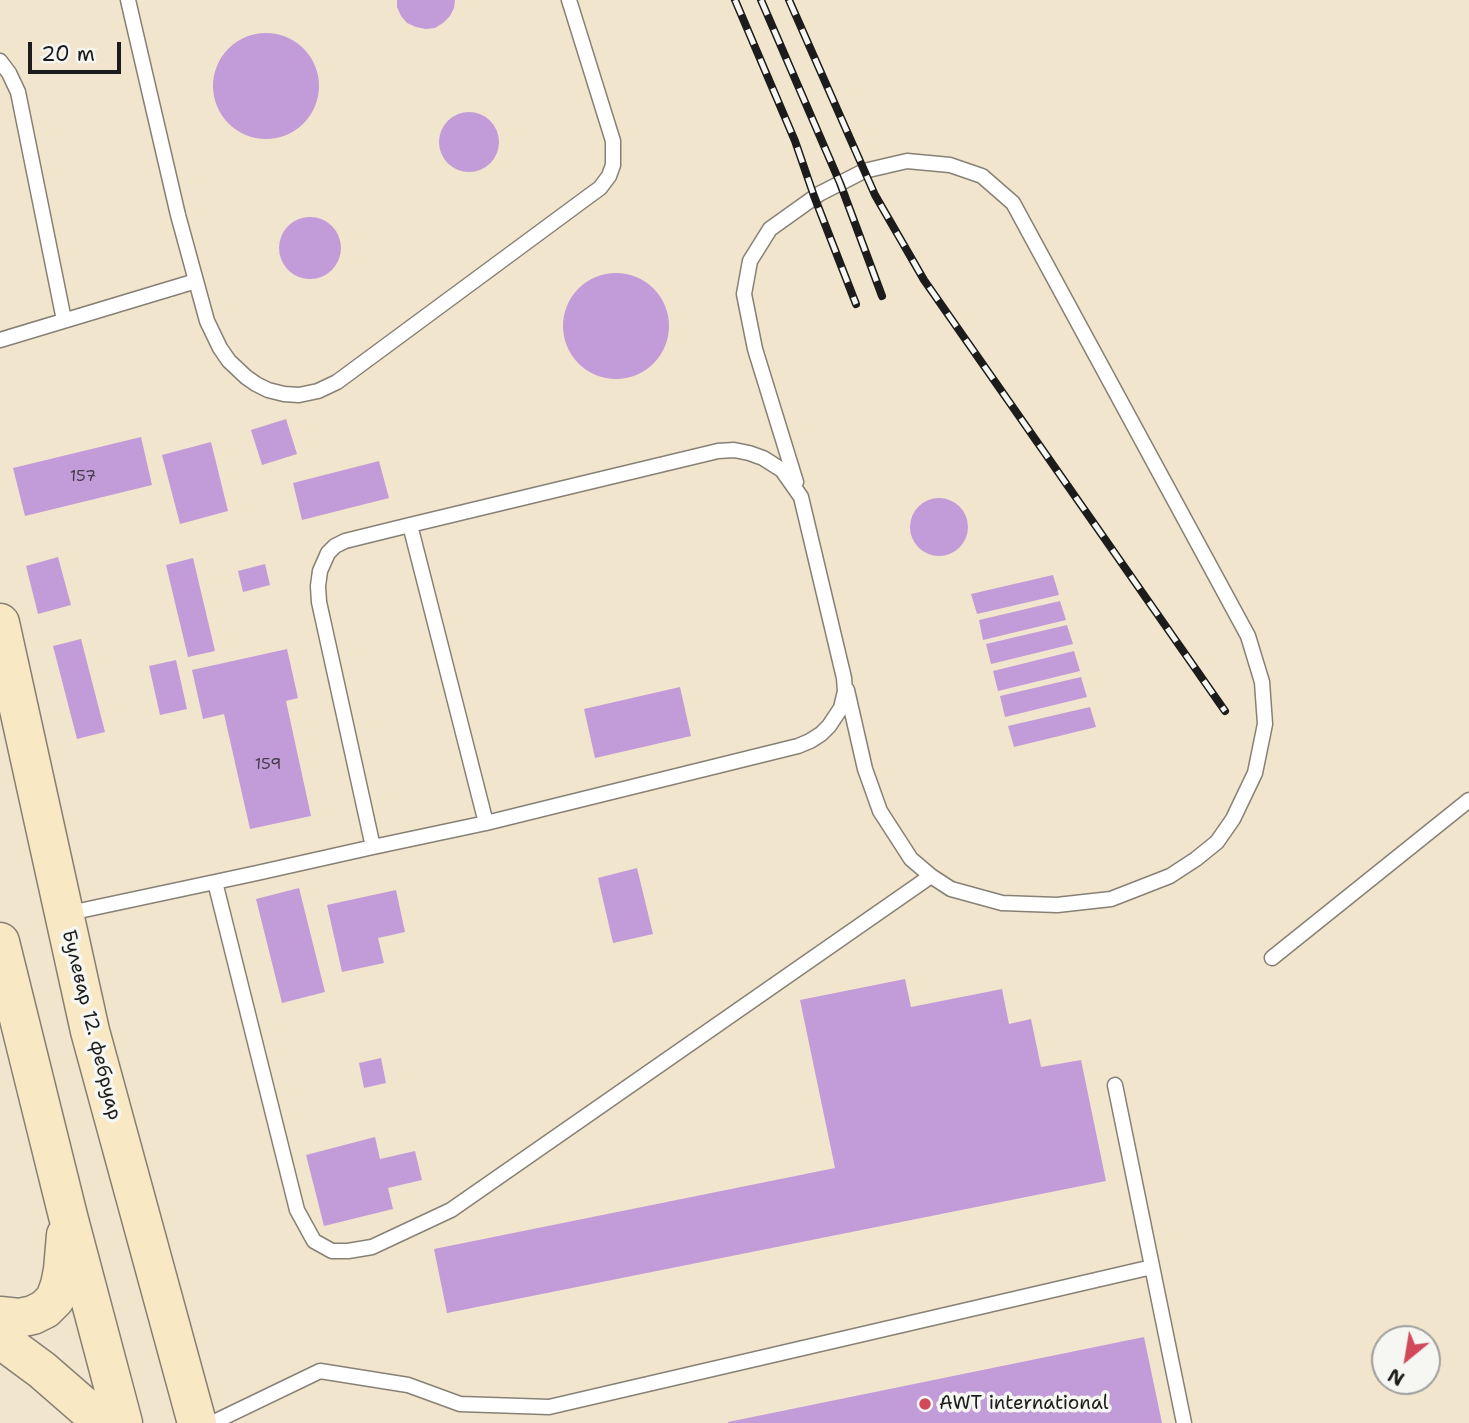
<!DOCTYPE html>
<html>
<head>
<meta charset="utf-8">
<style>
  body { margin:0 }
  #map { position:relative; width:1469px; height:1423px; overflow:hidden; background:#f2e5ce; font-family:"Shantell Sans",sans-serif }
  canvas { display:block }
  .north { position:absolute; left:1371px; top:1325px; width:70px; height:70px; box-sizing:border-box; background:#f6f6f2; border:2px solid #9f9f9c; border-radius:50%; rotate:210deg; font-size:19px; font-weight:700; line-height:28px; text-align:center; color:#1c1c1c }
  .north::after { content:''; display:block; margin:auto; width:24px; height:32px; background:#d1495b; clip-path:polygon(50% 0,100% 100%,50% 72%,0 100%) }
  .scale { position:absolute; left:28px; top:42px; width:93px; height:32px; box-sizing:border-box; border:4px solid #1c1c1c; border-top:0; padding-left:9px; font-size:21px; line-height:24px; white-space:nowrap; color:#1c1c1c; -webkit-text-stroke:5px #f6f6f2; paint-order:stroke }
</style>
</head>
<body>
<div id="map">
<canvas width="1469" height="1423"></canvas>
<div class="north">N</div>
<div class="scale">20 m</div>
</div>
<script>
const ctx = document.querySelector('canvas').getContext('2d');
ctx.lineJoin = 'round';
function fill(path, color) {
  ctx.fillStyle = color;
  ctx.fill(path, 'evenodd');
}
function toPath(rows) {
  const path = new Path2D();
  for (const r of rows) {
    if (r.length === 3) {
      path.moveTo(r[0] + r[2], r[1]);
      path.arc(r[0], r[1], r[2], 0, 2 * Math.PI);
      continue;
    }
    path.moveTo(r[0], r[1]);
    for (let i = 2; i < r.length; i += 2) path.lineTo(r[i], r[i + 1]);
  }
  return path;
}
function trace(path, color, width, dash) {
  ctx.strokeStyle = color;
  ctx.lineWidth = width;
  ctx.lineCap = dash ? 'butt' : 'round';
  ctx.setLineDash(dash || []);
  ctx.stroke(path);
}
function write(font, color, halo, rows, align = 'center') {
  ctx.font = font + ' "Shantell Sans",sans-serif';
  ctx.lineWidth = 7;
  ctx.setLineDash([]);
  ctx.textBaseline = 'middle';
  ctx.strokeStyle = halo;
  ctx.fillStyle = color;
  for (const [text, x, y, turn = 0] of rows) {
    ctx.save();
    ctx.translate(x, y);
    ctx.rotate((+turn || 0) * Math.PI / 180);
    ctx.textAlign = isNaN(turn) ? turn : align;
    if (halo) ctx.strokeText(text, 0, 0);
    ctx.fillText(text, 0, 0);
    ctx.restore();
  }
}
fill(toPath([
  [397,0,455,0,454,8,450,16,443,23,435,28,426,29,416,27,407,23,401,16,397,7],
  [266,86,53],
  [469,142,30],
  [310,248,31],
  [616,326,53],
  [286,419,297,454,262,465,251,430],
  [141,437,152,485,25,516,13,468],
  [211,442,228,511,180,524,162,455],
  [379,461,389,498,302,520,293,483],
  [939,527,29],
  [58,557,71,605,38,614,26,566],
  [193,558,215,651,188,657,166,565],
  [265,564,270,585,243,592,238,571],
  [1053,575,1059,595,977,614,971,594],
  [1060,601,1066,620,983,640,979,620],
  [1067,625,1073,644,991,664,986,644],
  [81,639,105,732,77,739,53,646],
  [287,649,298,698,286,701,311,816,250,829,224,714,203,719,192,670],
  [1074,651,1080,671,998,691,993,671],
  [176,660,187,709,160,715,149,666],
  [1081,677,1087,697,1005,717,1000,696],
  [680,687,691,736,595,758,584,709],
  [1090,707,1096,727,1014,747,1008,726],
  [637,868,653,934,613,943,598,878],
  [299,888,325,992,282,1003,256,899],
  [396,890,405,932,378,938,384,963,342,972,327,905],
  [905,979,911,1007,1002,989,1009,1024,1031,1019,1041,1067,1081,1060,1106,1181,447,1313,434,1249,835,1168,800,1000],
  [381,1058,386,1083,364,1088,359,1063],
  [375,1137,380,1159,415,1151,422,1180,388,1188,393,1209,324,1226,306,1155],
  [1144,1337,1162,1423,728,1423,728,1422]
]), '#c29cd8');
const lane = toPath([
  [128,0,178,215,207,321,220,348,229,361,246,377,256,384,268,390,284,394,299,395,318,391,337,382,589,196,600,188,609,176,613,165,613,141,569,0],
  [0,61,9,73,18,92,64,320],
  [0,340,196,281],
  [796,482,755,349,744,294,750,261,770,229,819,194,864,171,907,161,950,165,982,176,1013,203,1248,636,1262,682,1265,724,1255,773,1233,819,1217,842,1196,859,1170,876,1111,899,1057,905,1002,903,951,889,931,876,911,859,880,811,865,769,847,690],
  [410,525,486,823],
  [215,882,297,1210,314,1241,332,1251,348,1251,372,1247,451,1210,931,876],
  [65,914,93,908,215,882,257,873,373,847,486,823,798,746,810,741,821,734,829,726,841,708,845,691,844,678,801,497,782,470,763,458,749,453,734,450,718,451,410,525,345,541,335,546,328,553,320,571,318,586,319,602,373,847],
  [1272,958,1469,800],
  [1115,1085,1184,1423],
  [212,1423,320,1371,408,1385,460,1404,549,1407,1152,1267]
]);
const secondary = toPath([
  [0,623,90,1031,197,1423],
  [0,942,68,1216,123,1423],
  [0,1316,19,1318,33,1315,45,1309,55,1299,60,1285,63,1270,66,1235],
  [0,1339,42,1370,103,1423]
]);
trace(lane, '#878075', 17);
trace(secondary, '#878075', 41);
trace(lane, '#fff', 14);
trace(secondary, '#f8e8c3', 38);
const rail = toPath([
  [735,0,795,141,814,196,856,304],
  [761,0,840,183,882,296],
  [789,0,875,195,924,280,1225,711]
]);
trace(rail, '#1c1c1c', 8);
trace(rail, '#f6f6f2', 5, [16]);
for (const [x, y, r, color] of [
  [925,1404,7,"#d1495b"]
]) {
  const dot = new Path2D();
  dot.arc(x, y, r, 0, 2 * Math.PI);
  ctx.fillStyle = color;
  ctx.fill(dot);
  trace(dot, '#f6f6f2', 2.5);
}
write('16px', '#463c4b', null, [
  ["157",83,477],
  ["159",268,765]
]);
write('19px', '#1c1c1c', '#f6f6f2', [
  ["Булевар 12. фебруар",91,1025,76]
]);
write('19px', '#1c1c1c', '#f6f6f2', [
  ["AWT international",939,1404]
], 'left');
</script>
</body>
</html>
